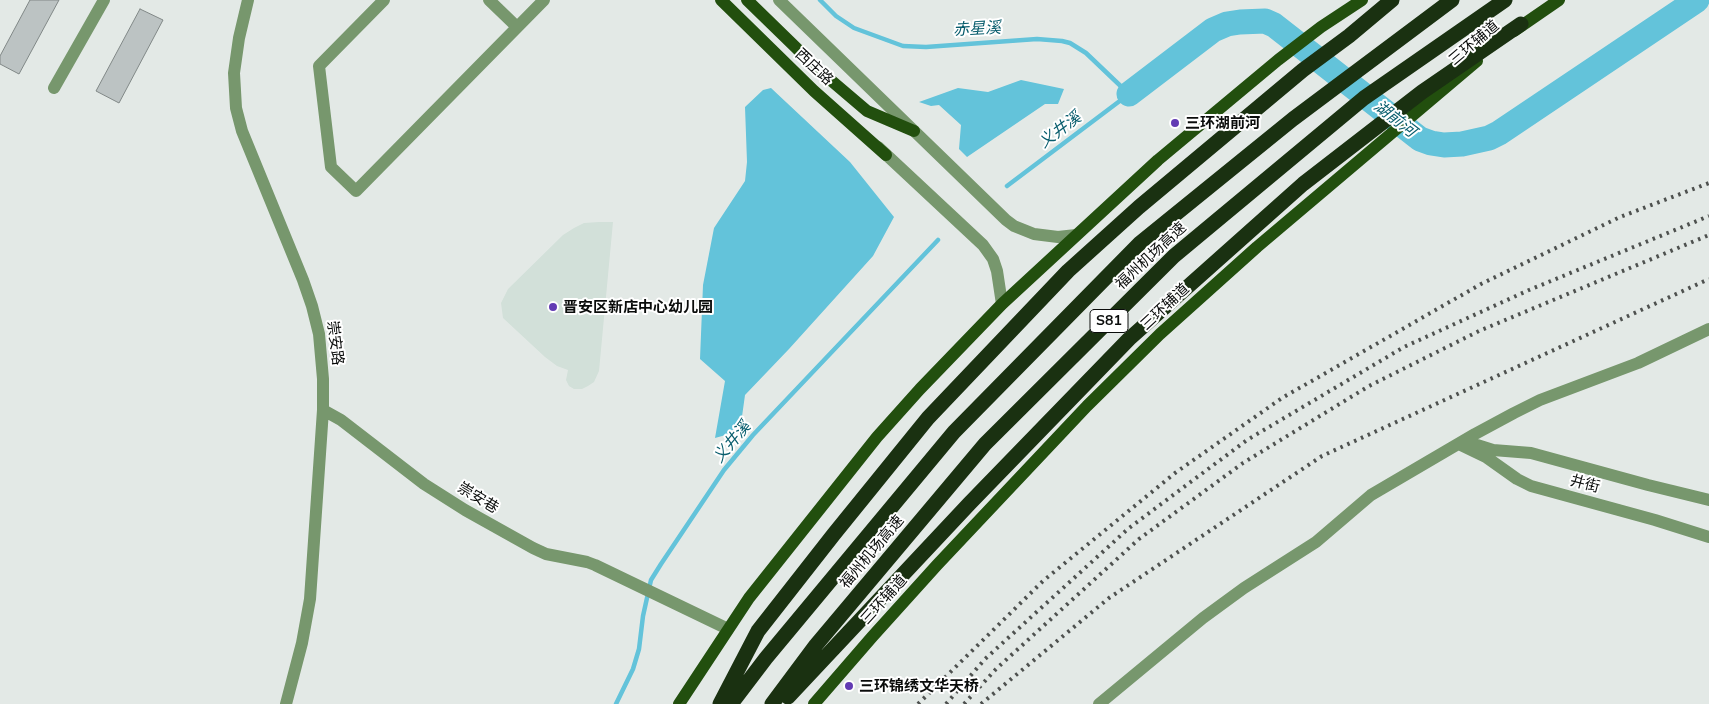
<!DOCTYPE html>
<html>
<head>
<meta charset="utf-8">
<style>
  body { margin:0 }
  canvas { display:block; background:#e3e9e6 }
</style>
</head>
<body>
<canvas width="1709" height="704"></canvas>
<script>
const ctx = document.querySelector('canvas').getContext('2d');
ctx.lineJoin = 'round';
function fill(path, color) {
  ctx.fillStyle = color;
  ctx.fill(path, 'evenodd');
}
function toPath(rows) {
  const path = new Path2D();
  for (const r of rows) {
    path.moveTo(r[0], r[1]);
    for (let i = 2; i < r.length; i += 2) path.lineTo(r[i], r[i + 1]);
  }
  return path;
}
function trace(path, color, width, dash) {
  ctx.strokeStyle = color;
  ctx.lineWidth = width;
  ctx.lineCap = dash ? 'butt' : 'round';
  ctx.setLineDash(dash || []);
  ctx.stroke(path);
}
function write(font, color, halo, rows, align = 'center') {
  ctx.font = font + ' Mulish,"Noto Sans SC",sans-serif';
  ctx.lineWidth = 4;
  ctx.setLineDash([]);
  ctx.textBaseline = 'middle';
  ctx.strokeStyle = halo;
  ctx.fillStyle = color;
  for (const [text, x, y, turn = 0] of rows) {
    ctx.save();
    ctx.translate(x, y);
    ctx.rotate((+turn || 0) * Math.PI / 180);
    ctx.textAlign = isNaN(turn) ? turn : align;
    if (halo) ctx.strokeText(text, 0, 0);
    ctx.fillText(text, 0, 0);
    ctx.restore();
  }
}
fill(toPath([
  [599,222,613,222,599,371,594,382,588,386,582,389,574,389,569,386,566,380,568,370,557,366,545,357,503,318,501,303,508,289,563,235,574,228,584,223]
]), '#d2e0d9');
fill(toPath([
  [1021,80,1064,89,1058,104,1045,104,967,157,959,149,961,125,939,105,931,106,919,102,958,88,988,92],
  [771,88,850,162,894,217,873,256,789,349,745,395,740,431,715,438,725,381,700,359,703,285,714,228,745,181,747,162,745,107,763,90]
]), '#63c3da');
trace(toPath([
  [820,0,836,16,854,28,903,46,926,47,1037,39,1062,41,1070,43,1086,53,1129,94,1007,186],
  [616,704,633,669,639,649,643,616,651,580,661,564,724,470,753,435,938,240]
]), '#63c3da', 4.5);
trace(toPath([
  [1129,94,1213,30,1227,24,1240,22,1265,21,1274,25,1420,139,1431,143,1444,145,1462,144,1489,138,1499,133,1697,0]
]), '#63c3da', 25);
const building = toPath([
  [30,0,59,0,19,74,0,64,0,56,30,0],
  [140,9,163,20,119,103,96,91,140,9]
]);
fill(building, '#bcc3c3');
trace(building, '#818887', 1);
trace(toPath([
  [248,0,239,38,234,73,236,108,242,131,303,280,312,306,319,334,323,379,323,410,310,599,302,643,286,704],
  [384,0,319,66,331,167,356,191,544,0],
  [489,0,517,27],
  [779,0,1006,220,1014,226,1034,234,1058,237,1076,235],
  [54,88,104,0],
  [878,147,983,245,993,259,997,271,1002,304],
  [323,410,341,420,424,484,465,510,533,548,546,554,587,562,595,565,728,629],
  [1459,444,1486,457,1517,479,1531,486,1655,520,1709,537],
  [1474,444,1493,450,1531,453,1648,485,1709,500],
  [1099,704,1203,618,1244,588,1316,542,1371,495,1475,434,1514,413,1540,400,1638,363,1709,329]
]), '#77976d', 12);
trace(toPath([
  [747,0,820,71,867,111,914,131],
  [1514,31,1559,0],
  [679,704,749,598,877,437,920,389,1002,304,1158,160,1278,60,1321,27,1362,0],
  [814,704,872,637,937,565,1087,406,1160,334,1257,247,1477,61]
]), '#224f0e', 12);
trace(toPath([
  [788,697,969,504,1129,339,1303,184,1422,92,1521,24],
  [720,704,758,631,834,534,928,418,1068,271,1139,207,1303,70,1349,36,1392,0],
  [731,704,766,658,954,432,1140,243,1293,119,1452,0],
  [772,704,816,645,985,444,1174,256,1364,98,1505,0]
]), '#1a3111', 15);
trace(toPath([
  [918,704,1043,581,1175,473,1282,398,1481,284,1620,217,1709,183],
  [946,704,985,659,1129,528,1247,440,1404,347,1529,290,1709,216],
  [964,704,996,669,1139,539,1243,463,1369,386,1479,331,1709,235],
  [981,704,1109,598,1322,456,1709,279]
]), '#4e514f', 4, [2.5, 5]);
trace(toPath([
  [721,0,814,91,886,155]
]), '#224f0e', 12);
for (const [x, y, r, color] of [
  [1175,123,5,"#623bb3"],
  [553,307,5,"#623bb3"],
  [849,686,5,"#623bb3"]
]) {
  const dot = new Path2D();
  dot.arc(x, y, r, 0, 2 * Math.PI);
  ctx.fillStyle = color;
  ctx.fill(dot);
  trace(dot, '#fff', 2);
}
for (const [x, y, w] of [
  [1109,321,38]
]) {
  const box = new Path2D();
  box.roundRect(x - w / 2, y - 11.5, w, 23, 4);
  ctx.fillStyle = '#fff';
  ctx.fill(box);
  trace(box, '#0a0c0b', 1);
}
write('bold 14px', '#0a0c0b', null, [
  ["S81",1109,321]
]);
write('15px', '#0a0c0b', '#fff', [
  ["三环辅道",1474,43,-40],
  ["西庄路",814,67,43],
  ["福州机场高速",1151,256,-43],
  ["三环辅道",1165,307,-43],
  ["崇安路",335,343,83],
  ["井街",1585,484,15],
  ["崇安巷",478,498,31],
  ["福州机场高速",872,552,-50],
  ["三环辅道",884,600,-48]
]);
write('bold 15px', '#0a0c0b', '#fff', [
  ["三环湖前河",1185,123],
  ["晋安区新店中心幼儿园",563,307],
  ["三环锦绣文华天桥",859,686]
], 'left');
write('italic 16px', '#085d6d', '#fff', [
  ["赤星溪",977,29,-3],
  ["湖前河",1395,119,38],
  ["义井溪",1060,130,-37],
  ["义井溪",732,442,-50]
]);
</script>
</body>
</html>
